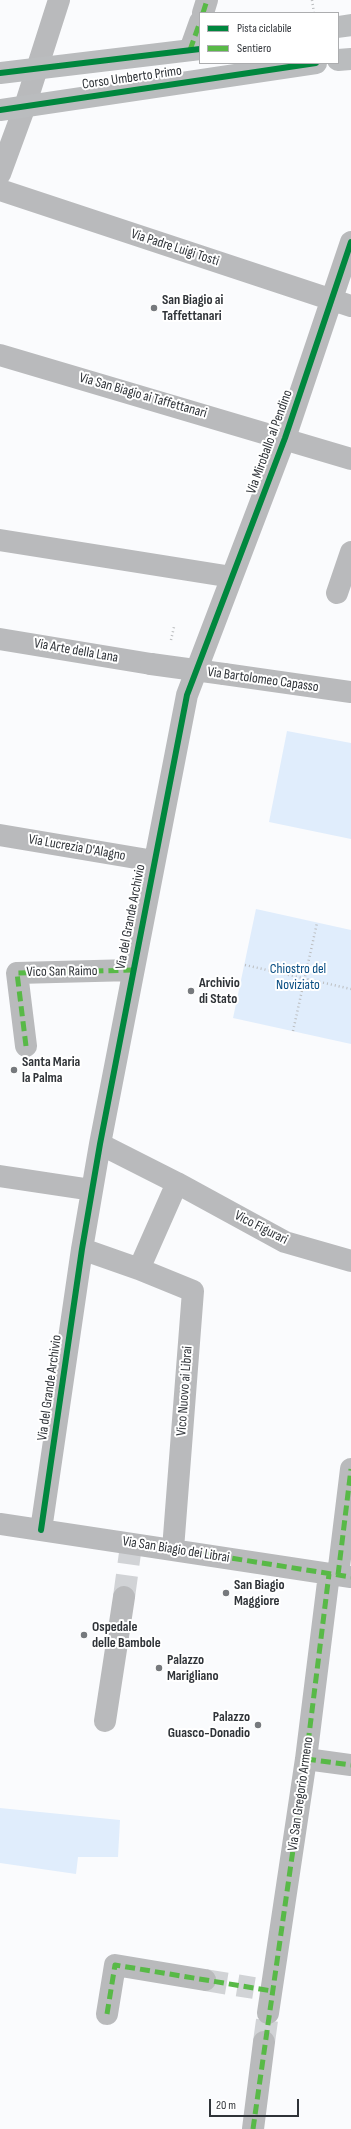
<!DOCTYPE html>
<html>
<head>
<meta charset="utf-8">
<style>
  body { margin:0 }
  #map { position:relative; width:351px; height:2129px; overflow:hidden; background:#fafbfd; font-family:"Sofia Sans Condensed",sans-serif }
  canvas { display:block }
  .legend { position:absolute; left:199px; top:12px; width:140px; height:52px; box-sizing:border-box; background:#fff; border:1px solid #acadaf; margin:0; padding:5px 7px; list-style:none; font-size:12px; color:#2f3338 }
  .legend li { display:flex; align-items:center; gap:8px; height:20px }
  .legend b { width:20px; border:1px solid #acadaf }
  .scale { position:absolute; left:209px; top:2099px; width:90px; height:18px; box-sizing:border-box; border:2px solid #2f3338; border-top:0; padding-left:5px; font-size:12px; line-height:14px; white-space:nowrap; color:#2f3338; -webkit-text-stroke:3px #fff; paint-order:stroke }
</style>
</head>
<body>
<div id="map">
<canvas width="351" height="2129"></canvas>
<ul class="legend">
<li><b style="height:5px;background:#00873e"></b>Pista ciclabile</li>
<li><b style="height:5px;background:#58b947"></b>Sentiero</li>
</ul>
<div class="scale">20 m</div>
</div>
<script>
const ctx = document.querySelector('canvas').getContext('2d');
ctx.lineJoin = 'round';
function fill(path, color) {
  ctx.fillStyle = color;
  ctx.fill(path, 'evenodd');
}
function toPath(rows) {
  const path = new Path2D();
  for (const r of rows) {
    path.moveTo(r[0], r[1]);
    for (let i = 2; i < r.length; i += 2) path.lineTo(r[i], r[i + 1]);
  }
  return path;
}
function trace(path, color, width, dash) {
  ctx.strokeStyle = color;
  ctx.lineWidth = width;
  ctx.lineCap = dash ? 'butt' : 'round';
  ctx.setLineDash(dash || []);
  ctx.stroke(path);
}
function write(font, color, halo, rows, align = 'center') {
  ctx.font = font + ' "Sofia Sans Condensed",sans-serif';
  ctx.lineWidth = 4;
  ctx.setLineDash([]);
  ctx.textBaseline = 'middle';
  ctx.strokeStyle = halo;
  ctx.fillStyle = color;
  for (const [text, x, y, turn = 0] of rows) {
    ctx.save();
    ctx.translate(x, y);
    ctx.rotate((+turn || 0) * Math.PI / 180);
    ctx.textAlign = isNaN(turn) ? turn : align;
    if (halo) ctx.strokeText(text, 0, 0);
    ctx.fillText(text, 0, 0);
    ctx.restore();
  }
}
fill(toPath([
  [287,731,351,743,351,839,269,822],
  [256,909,351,930,351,1044,233,1018],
  [0,1808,120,1820,118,1857,78,1857,76,1874,0,1863]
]), '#e0edfc');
trace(toPath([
  [124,1597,130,1553],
  [205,1980,254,1988],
  [264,2042,268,2013]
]), '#d1d3d6', 22, [22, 11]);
trace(toPath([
  [312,0,314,13],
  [171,640,174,627],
  [245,965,351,989],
  [293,1031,317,923]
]), '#bbbdbf', 2.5, [1, 3]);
trace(toPath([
  [203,13,207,0],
  [190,50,200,22],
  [0,174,25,106,59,0],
  [0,190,351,306],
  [0,355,351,459],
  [0,540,232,577],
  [337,593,351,552],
  [0,639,151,664],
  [224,674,351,692],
  [0,835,154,861],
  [26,1046,17,973,133,970],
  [100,1144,177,1183,139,1269],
  [0,1176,92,1190],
  [177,1183,285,1242,351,1261],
  [82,1249,139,1269,193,1291,173,1549],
  [0,1524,351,1577],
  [41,1530,82,1249,100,1144,187,695,285,438,351,242],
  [338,1575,351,1469],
  [105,1721,124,1597],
  [306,1759,351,1765],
  [268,2013,306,1759,329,1574],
  [107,2014,115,1965,205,1980],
  [253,2129,264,2042]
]), '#b9babc', 22);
trace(toPath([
  [338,27,351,25],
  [338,60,351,59],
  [0,73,200,49],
  [0,110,316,63]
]), '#babcbe', 22);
trace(toPath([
  [151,664,224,674]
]), '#b9babc', 22);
trace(toPath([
  [203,13,207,0],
  [190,50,200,22],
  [26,1046,17,973,133,970],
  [173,1549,351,1577],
  [338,1575,351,1469],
  [306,1759,351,1765],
  [107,2014,115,1965,272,1991],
  [253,2129,306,1759,329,1574]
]), '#58b947', 5, [10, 5]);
trace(toPath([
  [0,73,200,49],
  [0,110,316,63],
  [41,1530,82,1249,100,1144,187,695,285,438,351,242]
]), '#00873e', 6);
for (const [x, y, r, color] of [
  [154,308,4,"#76797d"],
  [191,991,4,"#76797d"],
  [14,1070,4,"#76797d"],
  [226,1593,4,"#76797d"],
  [84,1635,4,"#76797d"],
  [159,1668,4,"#76797d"],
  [258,1725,4,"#76797d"]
]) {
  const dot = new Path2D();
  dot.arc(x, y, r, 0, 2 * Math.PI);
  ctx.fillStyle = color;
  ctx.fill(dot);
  trace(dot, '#fff', 1.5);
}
write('14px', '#2f3338', '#fff', [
  ["Corso Umberto Primo",132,78,-8],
  ["Via Padre Luigi Tosti",175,248,18],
  ["Via San Biagio ai Taffettanari",143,396,16],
  ["Via Miroballo al Pendino",270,442,-70],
  ["Via Arte della Lana",76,651,10],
  ["Via Bartolomeo Capasso",263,680,8],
  ["Via Lucrezia D'Alagno",77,848,10],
  ["Via del Grande Archivio",131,917,-79],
  ["Vico San Raimo",62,972,-1],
  ["Vico Figurari",261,1228,27],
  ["Via del Grande Archivio",50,1388,-82],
  ["Vico Nuovo ai Librai",185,1391,-86],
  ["Via San Biagio dei Librai",176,1550,9],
  ["Via San Gregorio Armeno",301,1794,-82]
]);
write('bold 14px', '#2f3338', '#fff', [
  ["San Biagio ai",162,300],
  ["Taffettanari",162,316],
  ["Archivio",199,983],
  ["di Stato",199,999],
  ["Santa Maria",22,1062],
  ["la Palma",22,1078],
  ["San Biagio",234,1585],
  ["Maggiore",234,1601],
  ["Ospedale",92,1627],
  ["delle Bambole",92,1643],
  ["Palazzo",167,1660],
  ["Marigliano",167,1676],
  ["Palazzo",250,1717,"right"],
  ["Guasco-Donadio",250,1733,"right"]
], 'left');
write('14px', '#084d82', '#fff', [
  ["Chiostro del",298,969],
  ["Noviziato",298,985]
]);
</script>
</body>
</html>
